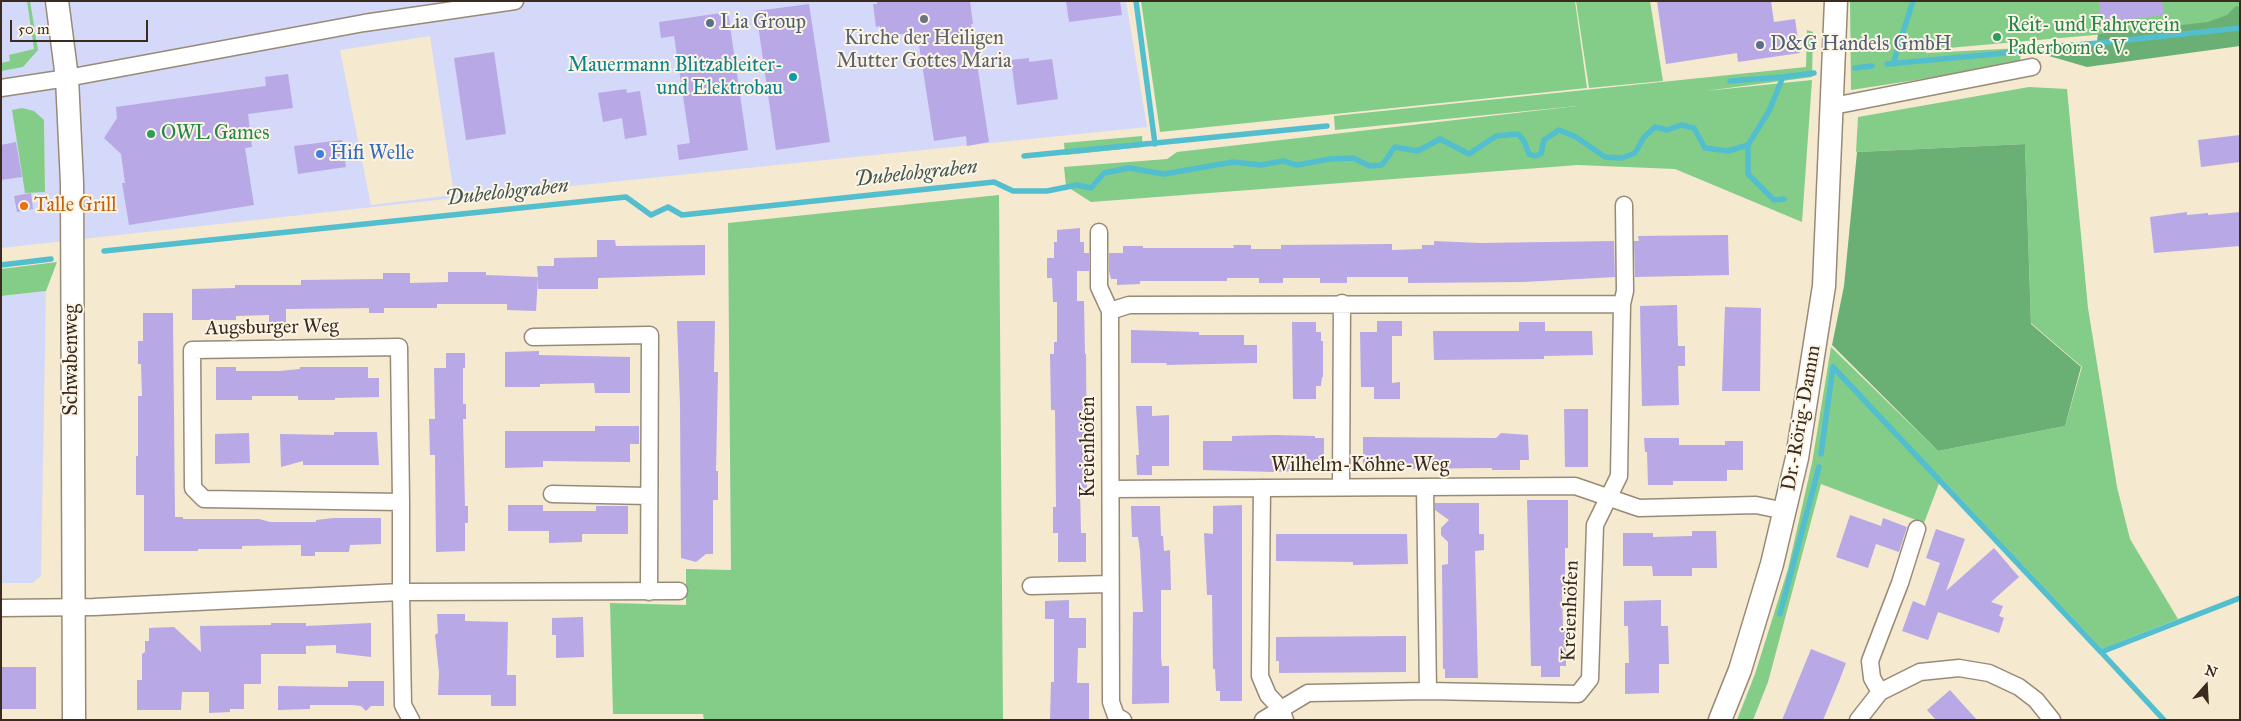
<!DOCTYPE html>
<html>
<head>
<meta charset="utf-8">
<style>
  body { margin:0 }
  #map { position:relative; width:2241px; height:721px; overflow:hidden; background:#f5e9d0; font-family:"IM FELL Great Primer",serif }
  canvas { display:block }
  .frame { position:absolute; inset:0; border:2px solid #3b2a1e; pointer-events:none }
  .north { position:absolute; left:2181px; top:661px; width:50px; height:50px; -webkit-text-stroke:4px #fcf5e5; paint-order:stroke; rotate:19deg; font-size:14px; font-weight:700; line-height:20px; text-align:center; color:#3b2a1e }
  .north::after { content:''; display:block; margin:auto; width:18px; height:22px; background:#3b2a1e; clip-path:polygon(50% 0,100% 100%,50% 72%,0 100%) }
  .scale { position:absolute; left:10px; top:20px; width:138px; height:22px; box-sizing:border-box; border:2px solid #3b2a1e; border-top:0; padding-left:6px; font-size:15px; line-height:18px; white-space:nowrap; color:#3b2a1e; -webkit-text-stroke:4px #fcf5e5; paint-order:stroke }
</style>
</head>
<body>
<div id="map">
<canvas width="2241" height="721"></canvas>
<div class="frame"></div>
<div class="north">N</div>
<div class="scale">50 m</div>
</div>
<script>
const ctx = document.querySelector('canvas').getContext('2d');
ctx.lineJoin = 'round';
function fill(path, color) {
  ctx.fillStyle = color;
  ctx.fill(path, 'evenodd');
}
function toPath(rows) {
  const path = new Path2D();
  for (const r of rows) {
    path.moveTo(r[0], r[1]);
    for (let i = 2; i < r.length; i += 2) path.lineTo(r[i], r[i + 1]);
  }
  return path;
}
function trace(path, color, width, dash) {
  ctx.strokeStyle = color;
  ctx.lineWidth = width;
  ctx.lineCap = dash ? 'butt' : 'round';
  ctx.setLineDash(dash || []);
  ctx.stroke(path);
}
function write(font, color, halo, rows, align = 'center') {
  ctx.font = font + ' "IM FELL Great Primer",serif';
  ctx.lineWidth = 4;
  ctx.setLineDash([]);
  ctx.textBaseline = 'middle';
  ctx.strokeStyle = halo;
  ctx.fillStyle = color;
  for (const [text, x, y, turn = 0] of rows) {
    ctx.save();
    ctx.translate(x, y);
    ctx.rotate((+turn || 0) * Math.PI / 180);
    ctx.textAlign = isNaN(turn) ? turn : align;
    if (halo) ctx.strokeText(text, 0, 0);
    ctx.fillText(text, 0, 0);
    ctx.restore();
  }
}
fill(toPath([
  [1,1,1126,1,1147,127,455,198,1,248],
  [430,36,454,195,371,205,340,50],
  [44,120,45,191,25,193,24,177],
  [46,291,41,576,33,583,1,583,1,296]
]), '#d4d8f9');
fill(toPath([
  [27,1,30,1,38,50,23,67,1,71,1,63,10,61,9,55,34,49],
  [1141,1,1575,1,1587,88,1160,132],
  [1576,1,1650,1,1663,81,1589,88],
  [1850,1,2240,1,2240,22,1926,50,1926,53,2021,48,2020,64,1851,90],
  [1807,30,1813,32,1812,77,1705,91,1812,80,1802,222,1675,169,1578,165,1091,202,1066,186,1064,167,1167,159,1177,152,1577,106,1335,130,1334,116,1806,67],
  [2029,87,2067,89,2088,308,2117,487,2130,539,2178,619,2102,649,1941,478,1924,523,1821,484,1768,682,1753,720,1737,720,1755,674,1788,569,1812,463,1831,347,1938,451,2065,426,2082,367,2031,323,2025,144,1856,152,1858,117],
  [22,108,34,111,44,120,45,192,25,193,12,110],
  [1142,136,1143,147,1065,155,1064,143],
  [999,195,1003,720,704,720,703,714,613,714,610,603,686,605,686,569,731,570,728,223],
  [57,262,46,291,1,296,1,269]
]), '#83cd89');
fill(toPath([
  [2236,6,2240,7,2240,46,2087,67,2042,54,2042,44,2097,41,2098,34,2208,22,2227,15],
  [2025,144,2031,324,2081,367,2065,426,1938,451,1832,345,1844,286,1857,152]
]), '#6ab075');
trace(toPath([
  [1136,1,1155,144],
  [2041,49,2240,28],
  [1887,64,2017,52],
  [1893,64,1913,1],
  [1855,68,1872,66],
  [1730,81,1783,77,1814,73],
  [1748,145,1748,174,1774,200,1784,199],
  [1024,156,1327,126],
  [104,251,626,197,651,215,668,207,682,215,994,182,1013,191,1047,191,1077,185,1091,188,1104,173,1129,168,1164,174,1233,162,1261,165,1283,161,1297,165,1330,159,1353,158,1370,166,1382,165,1395,147,1418,151,1440,139,1469,154,1496,136,1518,134,1524,141,1529,154,1535,156,1541,154,1544,140,1559,130,1576,137,1605,157,1622,158,1635,153,1644,137,1655,127,1667,130,1681,125,1694,128,1705,148,1728,151,1748,145,1769,111,1783,77],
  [1,265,51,259],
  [1821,454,1833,367,2101,652,2240,598],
  [1780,614,1819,467],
  [2101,652,2164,720]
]), '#52bece', 5.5);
fill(toPath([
  [877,1,970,1,973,24,971,24,989,142,967,146,966,136,934,141,917,32,882,37,880,26,876,27,873,4,877,4],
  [1066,1,1120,1,1122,15,1069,22],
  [1657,1,1771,1,1774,22,1795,19,1800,53,1738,62,1737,53,1666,64],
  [2099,1,2162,1,2164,15,2101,23],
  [809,4,830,142,776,150,756,11],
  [728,12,748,150,679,160,677,145,690,143,674,36,661,38,659,22],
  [494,52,506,134,466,140,454,58],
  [1029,58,1029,62,1052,59,1058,99,1017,105,1011,60],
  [288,74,293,108,248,114,252,147,245,148,254,205,129,225,122,183,125,183,121,154,104,138,117,118,116,107,266,86,265,77],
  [626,89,627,93,640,91,647,135,625,139,622,118,603,122,598,93],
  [2240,135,2240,162,2201,167,2198,140],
  [342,140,346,167,298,174,294,146],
  [16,142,22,177,1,180,1,145],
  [31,193,33,209,17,212,14,196],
  [2187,212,2187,215,2208,213,2208,215,2240,212,2240,246,2154,253,2150,217],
  [1080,228,1080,242,1084,242,1084,253,1089,253,1089,271,1077,271,1077,301,1084,301,1085,354,1086,354,1087,489,1080,489,1081,533,1086,533,1086,562,1058,562,1058,533,1053,533,1053,507,1056,507,1055,410,1051,410,1050,354,1054,354,1054,342,1057,342,1057,302,1053,302,1052,278,1047,278,1047,258,1054,258,1054,242,1057,242,1057,230],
  [1728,235,1729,275,1635,277,1634,241,1639,241,1638,236],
  [597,240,615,240,616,246,705,245,705,275,598,278,598,289,538,289,538,278,536,311,507,310,507,304,437,304,437,308,384,308,384,313,369,313,369,308,286,309,286,327,269,327,269,315,236,316,236,320,192,320,192,289,235,288,235,285,301,285,301,280,383,279,383,273,410,273,410,283,448,282,448,272,486,272,486,275,538,277,537,266,554,266,554,258,597,257],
  [1434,241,1480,243,1614,241,1615,277,1524,282,1408,283,1408,277,1347,277,1347,283,1320,283,1320,278,1283,278,1283,283,1259,283,1259,278,1227,278,1227,281,1140,281,1140,284,1117,285,1117,279,1111,279,1109,271,1109,253,1123,253,1123,246,1143,246,1143,248,1234,248,1233,245,1251,245,1251,249,1281,249,1281,245,1392,244,1392,250,1422,249,1422,245,1434,245],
  [1677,305,1678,346,1685,346,1685,366,1678,366,1679,405,1642,406,1640,306],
  [1725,307,1761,308,1760,391,1722,391],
  [143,313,173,313,175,517,183,517,183,519,259,519,270,522,316,522,316,520,334,518,381,518,381,544,350,545,349,552,315,552,315,556,301,556,301,545,242,546,242,549,198,549,198,551,144,551,144,495,136,495,136,456,138,456,138,396,142,396,141,364,138,364,138,341,143,341],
  [677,321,715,321,714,372,718,372,716,471,718,471,718,500,713,500,713,554,706,554,696,562,681,558,680,404],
  [1377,321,1402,321,1402,336,1392,336,1392,383,1400,382,1400,399,1374,399,1374,387,1361,387,1360,332,1377,332],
  [1292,322,1316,322,1316,332,1321,332,1321,341,1323,341,1323,377,1322,377,1321,386,1316,386,1316,399,1293,399],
  [1519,322,1545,322,1545,331,1592,331,1593,355,1544,356,1544,359,1434,360,1433,331,1519,331],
  [1131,330,1199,332,1199,335,1244,335,1244,345,1257,345,1257,363,1166,365,1167,363,1131,363],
  [539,351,539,355,630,357,630,393,595,393,594,383,540,384,540,387,505,387,505,352],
  [446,353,465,353,465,368,463,368,463,404,466,404,466,419,463,419,465,506,468,506,468,523,465,523,465,551,436,552,435,455,430,455,429,419,435,419,434,368,446,368],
  [216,367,236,367,236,371,279,371,300,369,300,367,368,367,368,378,379,378,379,397,335,398,335,400,298,400,298,396,252,396,252,400,216,400],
  [1136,406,1152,406,1152,416,1169,415,1169,466,1152,466,1152,475,1137,475,1136,455,1139,455],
  [1564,409,1588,409,1588,467,1565,467],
  [595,426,639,426,639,444,630,444,630,462,543,461,543,467,505,468,505,431,595,431],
  [334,432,377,432,379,465,303,465,303,461,281,467,280,434,334,435],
  [249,433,250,463,215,464,215,434],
  [1501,433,1528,435,1529,460,1520,460,1520,470,1492,470,1492,468,1363,469,1363,437,1496,438],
  [1274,435,1315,436,1315,438,1324,438,1324,470,1274,472,1203,470,1203,441,1232,441,1232,436],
  [1644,438,1679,438,1679,445,1725,445,1725,441,1743,441,1743,470,1727,470,1727,481,1673,481,1673,485,1648,485,1647,452,1645,452],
  [1527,500,1568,500,1568,548,1565,548,1565,593,1562,593,1563,627,1566,627,1566,666,1560,666,1560,677,1541,677,1541,666,1531,666],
  [1435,503,1479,503,1479,534,1484,534,1484,550,1475,551,1478,678,1445,678,1445,669,1443,669,1442,565,1448,564,1448,542,1441,535,1441,528,1449,520,1435,510],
  [508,505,543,505,543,511,596,511,596,506,628,506,628,534,582,534,582,542,549,543,549,531,508,531],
  [1242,505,1242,701,1220,701,1220,691,1216,691,1215,669,1213,669,1212,595,1207,595,1204,533,1213,534,1213,506],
  [1131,506,1160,506,1161,536,1163,536,1164,551,1170,550,1171,590,1161,590,1161,658,1162,666,1169,666,1169,703,1132,704,1133,612,1143,612,1140,551,1138,537,1132,537],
  [1850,515,1881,526,1883,518,1907,527,1899,552,1876,544,1868,568,1836,557],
  [1936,529,1965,539,1946,591,1994,548,2019,577,1991,602,2003,606,1999,616,2004,618,1999,633,1938,612,1928,640,1902,631,1913,601,1925,606,1940,563,1926,558],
  [1692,531,1716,531,1717,568,1692,568,1692,576,1653,576,1652,566,1623,566,1623,533,1653,533,1653,537,1692,536],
  [1276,534,1407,534,1408,564,1353,565,1353,562,1276,561],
  [1069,600,1069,618,1086,618,1086,648,1078,648,1077,683,1089,683,1089,719,1050,719,1051,682,1054,682,1054,619,1045,619,1045,601],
  [1661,600,1661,626,1668,626,1669,664,1659,664,1659,693,1625,694,1625,663,1629,663,1628,626,1624,626,1624,601],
  [437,614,465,614,465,621,508,622,507,675,516,675,516,706,491,706,491,695,438,695,439,673,435,635,438,633],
  [583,617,584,657,556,658,556,635,552,635,552,618],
  [271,623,306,623,306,626,371,623,371,657,336,653,336,645,306,646,306,654,261,654,261,684,244,684,244,709,230,709,230,712,209,713,209,692,182,692,181,710,137,710,137,680,142,680,142,654,145,652,145,641,149,641,149,628,174,627,201,652,200,626,271,625],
  [1406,636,1406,672,1279,673,1279,661,1276,661,1276,637],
  [1811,649,1846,663,1840,679,1823,720,1782,720],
  [1,667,36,667,36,709,1,709],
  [348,681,384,681,384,706,371,706,366,711,361,706,352,705,310,705,310,709,278,710,278,686,348,687],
  [1950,690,1977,720,1936,720,1927,710]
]), '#b8a8e6');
const street = toPath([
  [1,88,67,78,364,23,515,1],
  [1833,106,2032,67],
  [1099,232,1099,287,1110,311],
  [1622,304,1625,291,1624,205],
  [533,337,650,335,649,592],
  [1341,487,1342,303],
  [1262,488,1260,676,1268,695,1281,709,1285,720],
  [1425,488,1428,691],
  [1111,489,1575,486,1639,508,1756,505,1785,511],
  [552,494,649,496],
  [401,502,204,499,193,488,192,350,399,347,401,502,401,592,403,705,411,720],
  [1031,586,1109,584],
  [1,608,94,607,401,592,679,591],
  [1880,692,1872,678,1870,661,1900,583,1917,529],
  [1123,720,1116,716,1111,702,1110,311,1129,305,1622,304,1619,476,1595,525,1590,679,1578,694,1428,691,1308,693,1263,720],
  [1858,720,1880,692,1920,672,1959,668,1989,673,2019,687,2036,700,2052,720]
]);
const secondary = toPath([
  [57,1,67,78,72,183,74,720],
  [1720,720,1740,670,1772,564,1797,458,1824,286,1836,1]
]);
trace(street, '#988a77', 19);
trace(secondary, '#988a77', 25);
trace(street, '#fff', 16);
trace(secondary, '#fff', 22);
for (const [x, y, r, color] of [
  [924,19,5,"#6b7280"],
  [710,23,5,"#5c6f8a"],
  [1997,37,5,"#2e9e5b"],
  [1760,45,5,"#5c6f8a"],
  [793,77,5,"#0f9aa8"],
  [151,134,5,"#2e9e5b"],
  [320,154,5,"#3f7fe0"],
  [24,206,5,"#e8710a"]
]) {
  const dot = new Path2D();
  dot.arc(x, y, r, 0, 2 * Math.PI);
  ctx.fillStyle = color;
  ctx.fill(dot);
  trace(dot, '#fcf5e5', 2);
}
write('20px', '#4e5e75', '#fcf5e5', [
  ["Lia Group",720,23],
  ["D&G Handels GmbH",1770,45]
], 'left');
write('20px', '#27864d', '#fcf5e5', [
  ["Reit- und Fahrverein",2007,26],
  ["Paderborn e. V.",2007,49],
  ["OWL Games",161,134]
], 'left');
write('20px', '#5b616d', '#fcf5e5', [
  ["Kirche der Heiligen",924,39],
  ["Mutter Gottes Maria",924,62]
]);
write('20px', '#0d838f', '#fcf5e5', [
  ["Mauermann Blitzableiter-",783,66],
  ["und Elektrobau",783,89]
], 'right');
write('20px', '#366cbe', '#fcf5e5', [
  ["Hifi Welle",330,154]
], 'left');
write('20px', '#c56008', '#fcf5e5', [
  ["Talle Grill",34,206]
], 'left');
write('20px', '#3b2a1e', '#fcf5e5', [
  ["Augsburger Weg",272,328,-1],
  ["Schwabenweg",72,360,-90],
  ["Dr.-Rörig-Damm",1802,418,-80],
  ["Kreienhöfen",1089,447,-90],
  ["Wilhelm-Köhne-Weg",1360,466],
  ["Kreienhöfen",1571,611,-88]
]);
write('italic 21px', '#425653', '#fcf5e5', [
  ["Dubelohgraben",916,174,-6],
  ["Dubelohgraben",507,193,-6]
]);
</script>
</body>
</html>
